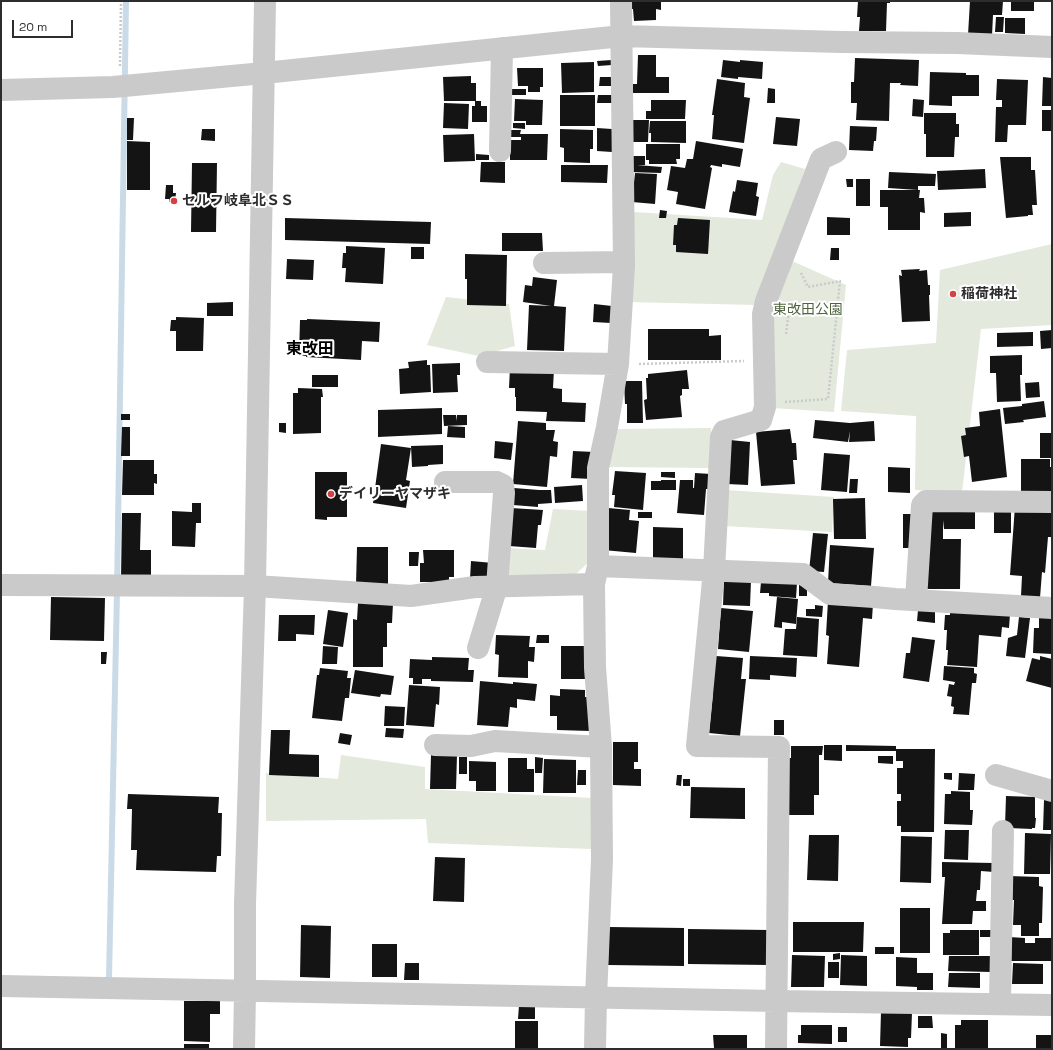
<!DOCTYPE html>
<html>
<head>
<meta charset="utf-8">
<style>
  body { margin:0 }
  #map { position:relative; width:1053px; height:1050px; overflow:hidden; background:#fff; font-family:"Space Grotesk",sans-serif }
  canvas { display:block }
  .frame { position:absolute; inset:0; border:2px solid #2d2d2d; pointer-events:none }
  .scale { position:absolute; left:12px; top:20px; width:61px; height:18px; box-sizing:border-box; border:2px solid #2d2d2d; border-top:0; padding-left:5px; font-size:12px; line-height:14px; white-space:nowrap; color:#2d2d2d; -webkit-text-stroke:3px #fff; paint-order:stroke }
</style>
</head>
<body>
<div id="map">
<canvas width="1053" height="1050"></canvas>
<div class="frame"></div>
<div class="scale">20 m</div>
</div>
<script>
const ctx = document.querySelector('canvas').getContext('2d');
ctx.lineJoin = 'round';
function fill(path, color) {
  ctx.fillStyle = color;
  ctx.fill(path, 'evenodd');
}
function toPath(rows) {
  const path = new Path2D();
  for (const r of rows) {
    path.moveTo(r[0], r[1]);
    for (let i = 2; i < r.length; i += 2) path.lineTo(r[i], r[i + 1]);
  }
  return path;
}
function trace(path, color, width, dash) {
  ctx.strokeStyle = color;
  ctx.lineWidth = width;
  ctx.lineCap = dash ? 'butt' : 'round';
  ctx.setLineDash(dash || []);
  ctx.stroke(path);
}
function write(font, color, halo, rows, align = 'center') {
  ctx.font = font + ' "Space Grotesk","Noto Sans JP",sans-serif';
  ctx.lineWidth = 4;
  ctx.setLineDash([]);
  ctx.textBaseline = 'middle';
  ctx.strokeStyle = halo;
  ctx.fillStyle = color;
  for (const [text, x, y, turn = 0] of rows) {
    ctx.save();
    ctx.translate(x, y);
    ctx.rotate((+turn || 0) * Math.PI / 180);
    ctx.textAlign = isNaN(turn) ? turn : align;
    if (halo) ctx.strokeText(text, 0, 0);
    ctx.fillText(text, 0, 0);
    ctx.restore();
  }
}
fill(toPath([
  [781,162,805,169,757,305,628,302,634,212,762,220,773,175],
  [1052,244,1052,325,981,329,962,492,915,490,916,416,841,411,847,350,936,343,940,270],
  [792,261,846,285,834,412,772,408,772,300],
  [446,297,509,304,515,346,479,356,427,345],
  [711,428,709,468,608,467,616,429],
  [726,490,834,497,832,532,724,526],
  [553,509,592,511,591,560,575,575,505,576,506,548,545,550],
  [341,755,425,767,425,789,592,798,592,849,428,843,426,819,266,821,266,773,338,779]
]), '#e3e9dc');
trace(toPath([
  [109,978,117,592,126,1]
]), '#cadbe7', 6);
fill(toPath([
  [626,1,661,1,661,10,656,9,656,20,634,21,633,9,627,9],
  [858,1,890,1,890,3,887,3,886,31,859,31,860,17,857,17],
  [970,1,1003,1,1002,15,993,15,992,36,968,35],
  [1011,1,1034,1,1034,11,1011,11],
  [996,17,1004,17,1003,32,995,32],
  [1005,18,1025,18,1025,34,1005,33],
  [638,55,656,55,656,77,669,77,669,93,633,93,633,84,637,84],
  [855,58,919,60,918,86,900,85,901,83,890,83,889,121,856,120,857,103,851,103,851,82,854,82],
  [612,60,612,65,598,66,597,61],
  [723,60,740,62,740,60,763,62,762,79,738,77,738,79,721,77],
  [594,62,594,92,562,93,561,63],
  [517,68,543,68,543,87,540,87,540,92,528,92,528,86,518,86],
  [930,72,966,73,966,75,979,75,979,96,952,96,952,106,929,105],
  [471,76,471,83,476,83,476,101,481,101,481,106,487,106,487,122,472,122,472,106,475,106,475,101,444,101,443,77],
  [600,77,613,77,613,86,599,86],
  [1043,77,1052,78,1052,106,1042,106],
  [717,79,745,83,744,97,750,98,744,143,712,139,714,115,712,115],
  [997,79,1028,80,1026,125,1008,125,1007,142,995,142,996,107,1002,107,1002,100,996,100],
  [768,88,775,89,775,103,767,103],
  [512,89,526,89,526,95,512,95],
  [560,95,595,95,595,126,560,126],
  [598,95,612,95,612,103,597,103],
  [515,99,543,100,542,125,526,125,526,121,514,121],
  [913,99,924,100,923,117,912,116],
  [651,100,686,100,685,119,646,119,646,111,651,111],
  [444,103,469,104,468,129,443,128],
  [1042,110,1052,110,1052,131,1042,131],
  [924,113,956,113,956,124,959,124,959,137,955,137,954,157,926,157,926,134,924,134],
  [776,117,800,119,797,146,773,144],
  [127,118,134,118,133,140,127,140],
  [633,120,649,120,648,142,632,142],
  [650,121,686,121,686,143,651,142,651,133,649,133],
  [513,123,525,123,525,129,513,128],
  [850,126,877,127,876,141,874,141,873,151,849,150],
  [597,128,612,129,612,152,597,151],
  [202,129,215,129,215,141,201,140],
  [560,129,593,130,593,149,590,149,590,163,564,162,564,148,560,147],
  [510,130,521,130,520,134,548,134,547,160,510,160,510,140,521,140,521,137,510,137],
  [474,134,475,161,444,162,443,135],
  [127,141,150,142,150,190,127,190],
  [696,141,743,149,740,167,722,164,722,167,711,165,710,167,712,168,705,209,676,204,678,192,667,190,671,166,685,168,687,159,693,159],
  [646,144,680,144,680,159,676,159,677,164,649,164,649,160,646,160],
  [476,154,489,155,489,160,476,160],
  [632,156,645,156,645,165,637,165,662,167,661,173,629,172],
  [1000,157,1031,157,1031,170,1035,170,1037,205,1032,205,1033,215,1028,215,1028,216,1006,218],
  [481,162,505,162,505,183,480,182],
  [192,163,217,163,216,232,191,232],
  [561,165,608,165,607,183,561,182],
  [985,169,986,188,938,190,937,171],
  [889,172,936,174,935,186,918,186,918,190,888,188],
  [635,173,657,174,655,204,632,202],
  [846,179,853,179,853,187,847,187],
  [856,179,870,179,870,206,856,206],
  [737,180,758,183,756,196,759,197,756,216,729,212,733,191,735,192],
  [166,185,173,185,173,193,176,193,175,202,169,202,169,199,165,199],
  [880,190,920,190,919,198,924,198,925,213,920,212,920,230,888,230,888,207,880,207],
  [660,210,667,211,666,218,659,218],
  [971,212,971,226,944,227,944,213],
  [827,217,850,218,850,235,827,235],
  [285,218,431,222,430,244,285,240],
  [678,218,710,220,708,254,676,252,676,245,673,245,674,225,677,225],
  [502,233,542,233,543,251,502,251],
  [346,246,385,248,383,284,345,282,346,268,342,268,343,253,346,253],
  [411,247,424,247,424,259,411,259],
  [831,248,839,248,839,260,830,260],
  [465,254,507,255,506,306,467,305,467,279,465,279],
  [287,259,314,260,313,280,286,279],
  [920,269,919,271,927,270,928,285,930,285,930,295,929,295,930,321,902,322,899,275,902,276,901,270],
  [533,277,557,280,554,306,566,307,564,351,527,350,529,305,551,306,523,302,525,285,532,286],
  [233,302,233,316,207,316,207,303],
  [594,304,612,306,611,323,593,322],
  [176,317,204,318,203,351,176,351,176,331,170,331,171,320,176,320],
  [307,319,380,322,379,342,362,341,361,360,306,357,306,356,299,355,300,320,307,320],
  [648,329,709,329,709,336,721,335,721,360,648,360],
  [1052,330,1052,348,1041,349,1040,331],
  [1033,332,1033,346,997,347,997,333],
  [1022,355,1022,375,1020,375,1021,401,997,402,996,373,990,373,990,356],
  [427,360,427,365,430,365,431,392,400,394,399,369,409,368,408,362],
  [460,363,460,375,457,375,458,392,433,393,432,364],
  [510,367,554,369,553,388,562,389,562,402,586,403,585,422,546,421,547,412,516,411,516,397,515,397,515,388,509,388],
  [687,370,689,389,682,389,682,395,680,396,682,417,646,420,644,400,647,399,646,378,648,378,648,374],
  [312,375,338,375,338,387,312,387],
  [624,381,642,381,643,423,627,423,627,404,625,404],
  [1039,382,1040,397,1026,398,1025,383],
  [298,388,322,389,323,397,321,397,321,433,293,434,293,393,298,393],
  [1044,401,1046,417,1023,420,1024,422,1005,424,1003,408,1022,406,1022,404],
  [442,408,442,434,378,437,378,410],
  [1000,409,1007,477,972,482,969,456,964,457,961,436,966,435,965,428,980,426,979,412],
  [121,414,130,414,130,420,121,420],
  [443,415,456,415,456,421,457,415,467,415,467,425,444,426],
  [815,420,850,423,874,421,875,441,849,442,850,431,848,442,813,438],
  [518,421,546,423,546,430,555,430,553,441,558,442,557,457,550,456,547,487,513,484],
  [279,423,286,423,286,433,279,432],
  [448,426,465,427,465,438,447,437],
  [122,427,130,427,130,456,121,456],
  [790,429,792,443,796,443,797,460,793,460,795,484,761,486,756,432],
  [1040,433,1052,433,1052,458,1040,458],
  [730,440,750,442,748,485,727,484],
  [495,441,513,443,511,460,494,458],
  [381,444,411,448,406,480,410,481,406,508,373,503],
  [443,445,443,464,428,465,428,466,412,467,411,446],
  [573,451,594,452,592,479,571,478],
  [824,453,850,455,847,492,821,490],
  [1021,459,1050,459,1050,467,1052,467,1052,496,1021,496],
  [123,460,154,460,154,474,157,474,157,484,154,483,154,495,122,495],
  [888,467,910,468,910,493,888,492],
  [615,471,646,473,643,510,614,507,615,495,612,495],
  [315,472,347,472,347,517,327,517,327,520,315,519],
  [661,472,675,472,675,478,661,477],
  [695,473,711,474,710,489,706,489,704,515,677,513,680,480,693,480,693,488,694,488],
  [850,479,858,479,857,493,849,493],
  [661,480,676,480,676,490,651,490,651,481,661,481],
  [582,485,583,501,555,503,554,487],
  [514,488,539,490,551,490,552,503,538,504,538,507,513,505],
  [865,498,866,539,834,539,833,499],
  [192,503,201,503,201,523,196,523,195,547,172,546,172,511,192,512],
  [975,506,975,529,944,529,943,520,943,539,961,539,960,589,925,589,927,510],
  [1015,506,1052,509,1052,537,1048,537,1045,573,1042,572,1040,598,1021,596,1022,576,1010,575],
  [994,507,1011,508,1011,533,994,533],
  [511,508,543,510,541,525,538,525,536,548,509,546],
  [608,508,630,510,629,520,639,521,636,553,603,550],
  [638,512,652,512,652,518,638,518],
  [122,513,141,513,140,550,151,550,151,580,121,579],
  [903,514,913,514,913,548,903,548],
  [653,527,683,528,683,565,653,564],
  [813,533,828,534,824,572,809,571],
  [830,545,874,548,871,586,828,583],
  [357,547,388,547,388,586,356,585],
  [423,550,454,550,454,577,449,577,449,582,420,582,420,563,424,563],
  [409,552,419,552,418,566,409,566],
  [471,561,493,563,492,580,470,579],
  [724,580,751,581,750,606,723,605],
  [761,582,797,583,796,598,769,596,769,593,760,593],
  [799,585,807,586,807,596,799,596],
  [51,597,105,598,104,641,50,640],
  [777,597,798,599,796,624,782,622,782,628,774,627],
  [828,601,873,604,872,619,863,618,859,667,827,664,829,636,826,635],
  [358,603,393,603,392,623,387,623,387,647,383,647,383,667,353,667,353,619,357,620],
  [815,605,823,606,822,617,806,616,806,609,815,609],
  [721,608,753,611,749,652,718,649],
  [328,610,348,613,343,647,323,644],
  [918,610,935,612,935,623,917,621],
  [950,610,1010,614,1009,628,1002,627,1001,637,979,635,977,667,947,665,948,650,946,650,947,630,944,630,945,615,950,615],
  [279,615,315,615,314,635,296,634,296,641,278,641],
  [1039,615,1052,616,1052,654,1033,653,1034,628,1039,628],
  [797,617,819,619,817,657,783,655,785,629,796,629],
  [1019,617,1030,618,1025,658,1006,656,1008,638,1017,635],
  [496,635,530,636,529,647,535,647,534,662,528,661,528,678,498,677,499,655,495,654],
  [537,635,549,635,549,643,536,643],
  [912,637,935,640,929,682,903,678,906,653,910,653],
  [323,646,338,647,337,664,322,664],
  [561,646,584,646,585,679,561,679],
  [101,652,107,652,106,664,101,664],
  [716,656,743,658,741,679,746,679,740,736,709,733,713,693,711,693],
  [750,656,797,658,796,677,770,675,770,680,749,679],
  [1040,656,1052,659,1052,688,1026,681,1032,658,1040,660],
  [432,657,469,658,468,670,474,670,473,682,431,681,431,679,422,679,422,684,413,684,413,678,409,678,410,659,432,660],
  [944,666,974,668,974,673,977,674,976,683,972,683,969,715,953,714,954,707,951,706,952,697,947,696,949,684,954,685,955,682,943,680],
  [320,668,348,671,347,678,351,678,349,698,345,698,342,721,312,718,317,675,319,675],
  [355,670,394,676,391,695,381,694,380,697,351,693],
  [480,681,513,684,513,682,537,684,535,701,517,699,517,708,510,707,508,727,477,725],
  [409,685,440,687,439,705,436,704,434,727,406,725],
  [560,689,585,690,585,697,591,697,590,731,557,730,557,716,550,716,550,695,560,696],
  [385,706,405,707,404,726,384,726],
  [774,720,784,720,784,735,774,735],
  [386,728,404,729,403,738,385,737],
  [271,730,290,730,289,754,319,755,319,777,269,775],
  [340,733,352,735,350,745,338,743],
  [613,742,638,742,638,762,634,762,634,769,641,769,641,786,613,785],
  [824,745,842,745,842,761,824,760],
  [846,745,896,746,896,749,935,749,934,832,901,832,901,826,897,826,897,801,901,801,901,794,897,794,897,768,903,768,903,761,896,761,896,751,846,751],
  [791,746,823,746,822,755,819,755,819,795,814,795,814,815,788,815,787,758,791,758],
  [431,755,457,755,456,789,430,789],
  [878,756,893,756,893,764,878,763],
  [459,757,467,757,467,774,459,774],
  [535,757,543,758,542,773,535,773],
  [508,758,527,758,527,769,534,769,534,792,508,792],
  [544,759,576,760,576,793,543,793],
  [469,761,496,762,496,791,476,791,476,781,469,781],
  [578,770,586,770,586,785,577,785],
  [944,773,952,773,952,780,944,779],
  [959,773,975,774,974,790,958,790],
  [677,775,682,775,681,786,676,785],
  [683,779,690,779,690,786,683,786],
  [691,787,745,788,745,819,690,818],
  [951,791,970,792,970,810,973,810,972,825,944,824,945,794,951,794],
  [128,794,219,797,218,813,222,813,221,856,217,856,216,872,136,870,137,850,131,850,132,809,127,809],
  [1006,796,1035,797,1035,818,1036,818,1035,828,1032,828,1032,829,1009,828,1005,826],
  [1044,800,1052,800,1052,830,1043,830],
  [945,830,969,830,968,860,944,859],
  [1025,833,1051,834,1050,874,1024,874],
  [809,835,839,835,838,881,807,880],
  [901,836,932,837,931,883,900,882],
  [435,857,465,858,464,902,433,901],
  [942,862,994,863,994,872,981,871,980,890,977,890,976,901,986,901,986,911,973,911,972,924,942,924,945,877,942,877],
  [1009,876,1039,877,1039,886,1043,887,1042,923,1039,923,1039,936,1021,936,1021,925,1013,925,1014,900,1009,900],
  [900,908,930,908,930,953,900,953],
  [793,922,864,922,863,952,793,952],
  [301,925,331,926,330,978,300,977],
  [609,927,684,928,684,966,608,965],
  [688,929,770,930,769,965,688,964],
  [950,930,979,930,979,955,943,955,943,933,950,933],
  [980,930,992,930,992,937,980,937],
  [1009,937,1025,938,1025,943,1035,943,1035,938,1052,938,1052,961,1009,961],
  [372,944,397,944,397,977,372,977],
  [875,947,894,947,894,954,875,954],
  [840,953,840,959,833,960,833,954],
  [792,955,825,956,824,987,791,987],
  [841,955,867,956,867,986,840,985],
  [949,956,991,956,991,972,948,971],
  [896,957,917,958,917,973,933,973,933,990,917,990,917,987,896,986],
  [828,962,839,962,839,978,828,978],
  [405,963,419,963,419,980,404,980],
  [1013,963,1043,964,1043,984,1012,984],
  [949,973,980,973,980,988,948,987],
  [184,1001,220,1001,220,1014,210,1014,210,1042,184,1041],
  [519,1005,535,1005,535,1019,518,1019],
  [881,1012,912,1013,911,1038,908,1038,908,1047,880,1046],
  [918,1016,932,1016,933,1028,918,1028],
  [961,1020,988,1020,988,1049,955,1049,955,1025,961,1025],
  [515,1021,538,1021,538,1049,515,1049],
  [801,1025,832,1025,832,1044,798,1043,798,1035,801,1035],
  [838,1027,847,1027,847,1042,838,1042],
  [941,1033,947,1034,947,1049,941,1049],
  [713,1035,747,1035,747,1049,719,1049,719,1048,714,1048],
  [1036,1035,1052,1035,1052,1049,1036,1049],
  [184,1044,209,1044,209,1049,184,1049]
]), '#141414');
trace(toPath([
  [120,66,121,1],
  [786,334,790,302],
  [639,364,744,361],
  [785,402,828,399,840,281,808,287,801,273]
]), '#cacaca', 2.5, [2, 2]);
trace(toPath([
  [1,90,113,87,264,73,622,36,841,42,957,43,1052,47],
  [500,151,502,48],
  [544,263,623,262],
  [487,362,618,364],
  [445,482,497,482,503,485,504,493,497,586,478,648],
  [598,566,803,574,830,594,874,597,895,599,1052,608],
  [1,585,255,586,411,596,475,587,594,584],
  [916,600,922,505,926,501,1052,502],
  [435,745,471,746,495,741,601,747],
  [996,775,1052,791],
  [1,986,776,1001,1052,1005],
  [1000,1004,1003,831],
  [244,1049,245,991,245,904,255,586,265,1],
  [595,1049,596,997,602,859,601,747,595,667,594,584,598,566,598,468,607,427,618,364,624,266,621,1],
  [776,1049,779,747,697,746,714,570,721,437,724,431,761,420,765,407,763,314,766,301,821,159,836,152]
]), '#cacaca', 22);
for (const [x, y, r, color] of [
  [174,201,4,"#d34145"],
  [953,294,4,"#d34145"],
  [331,494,4,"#d34145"]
]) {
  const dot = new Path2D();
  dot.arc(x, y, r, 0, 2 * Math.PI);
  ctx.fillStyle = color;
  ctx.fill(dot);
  trace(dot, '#fff', 1.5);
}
write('bold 14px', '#2d2d2d', '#fff', [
  ["セルフ岐阜北ＳＳ",182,201],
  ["稲荷神社",961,294],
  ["デイリーヤマザキ",339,494]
], 'left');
write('14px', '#4f643f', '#fff', [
  ["東改田公園",808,310]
]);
write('bold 16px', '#000', '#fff', [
  ["東改田",310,350]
]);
</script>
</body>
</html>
